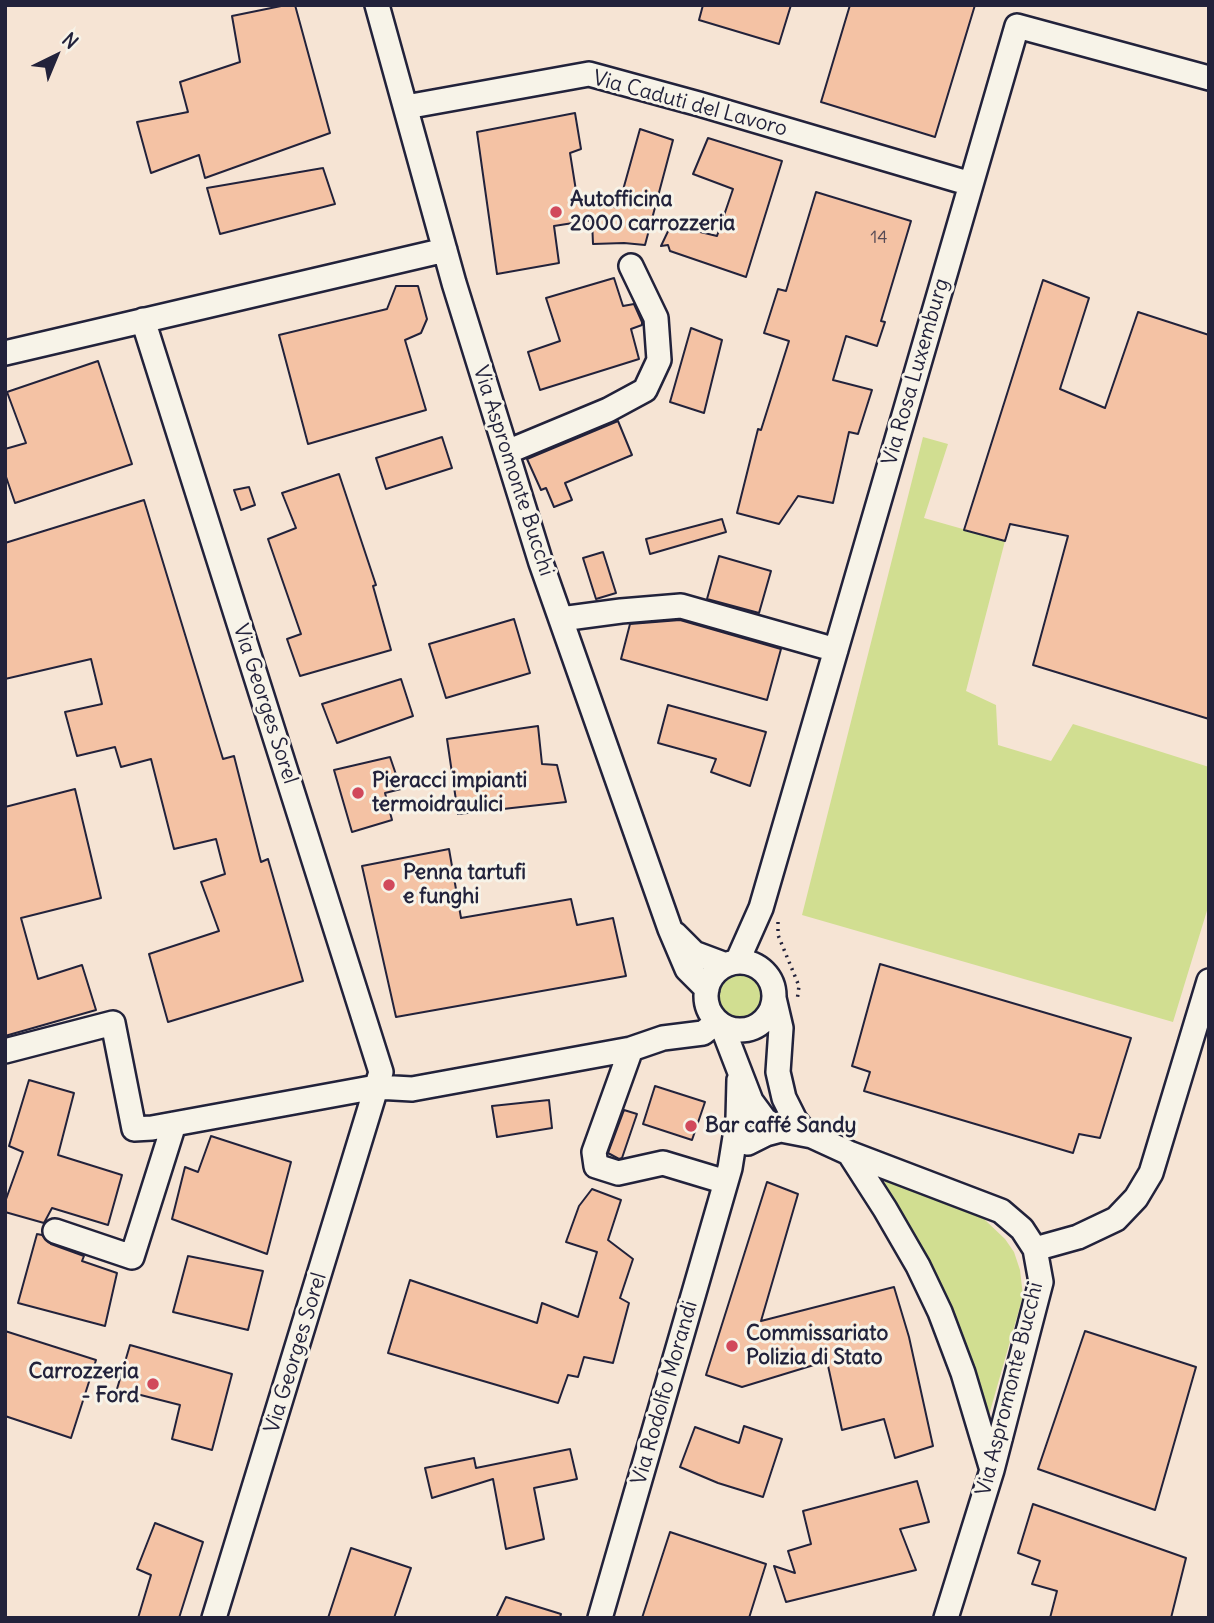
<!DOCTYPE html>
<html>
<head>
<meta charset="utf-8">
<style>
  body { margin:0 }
  #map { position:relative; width:1214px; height:1623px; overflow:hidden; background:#f7f3e8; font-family:Delius,sans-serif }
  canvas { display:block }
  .frame { position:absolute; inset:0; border:7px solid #22223b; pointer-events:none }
  .north { position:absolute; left:21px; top:21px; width:70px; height:70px; -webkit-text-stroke:5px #f7f3e8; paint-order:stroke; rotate:43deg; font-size:19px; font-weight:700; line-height:28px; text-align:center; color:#22223b }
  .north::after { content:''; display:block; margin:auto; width:24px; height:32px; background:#22223b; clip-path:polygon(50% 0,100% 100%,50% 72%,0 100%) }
</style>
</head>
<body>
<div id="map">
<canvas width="1214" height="1623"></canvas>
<div class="frame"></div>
<div class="north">N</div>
</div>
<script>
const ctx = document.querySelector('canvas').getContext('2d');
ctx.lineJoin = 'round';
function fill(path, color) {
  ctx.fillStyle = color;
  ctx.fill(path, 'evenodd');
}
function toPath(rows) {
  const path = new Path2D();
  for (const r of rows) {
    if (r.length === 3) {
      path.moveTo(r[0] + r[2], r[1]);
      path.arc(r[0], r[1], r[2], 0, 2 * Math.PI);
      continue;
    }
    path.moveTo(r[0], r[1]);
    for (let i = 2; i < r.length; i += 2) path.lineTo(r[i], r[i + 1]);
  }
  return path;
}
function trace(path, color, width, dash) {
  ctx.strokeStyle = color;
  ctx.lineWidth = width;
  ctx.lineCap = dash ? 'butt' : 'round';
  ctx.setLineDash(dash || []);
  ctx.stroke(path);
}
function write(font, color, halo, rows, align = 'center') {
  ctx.font = font + ' Delius,sans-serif';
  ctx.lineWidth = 6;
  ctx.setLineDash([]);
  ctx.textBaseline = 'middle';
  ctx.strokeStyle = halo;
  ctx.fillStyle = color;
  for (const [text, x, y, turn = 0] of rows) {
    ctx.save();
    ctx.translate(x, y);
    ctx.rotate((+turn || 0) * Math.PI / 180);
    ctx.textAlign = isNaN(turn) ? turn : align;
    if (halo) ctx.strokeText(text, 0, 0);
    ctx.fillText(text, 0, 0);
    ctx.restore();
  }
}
fill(toPath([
  [7,5,1209,5,1209,1618,5,1618,5,16]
]), '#f6e4d4');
fill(toPath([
  [923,437,948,444,924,518,1005,541,966,691,996,705,998,745,1051,761,1073,724,1209,767,1209,904,1173,1022,802,915],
  [739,996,23],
  [884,1179,984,1219,1005,1239,1014,1252,1020,1270,1023,1296,989,1415,982,1406,965,1345,938,1277,887,1195]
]), '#d1de91');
const building = toPath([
  [286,5,295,5,330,133,205,178,199,155,151,173,137,122,188,112,180,82,240,62,232,16,286,5],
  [703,5,791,5,779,44,699,20,703,5],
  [850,5,975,5,935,137,821,102,850,5],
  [575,113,581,149,570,153,577,197,618,208,640,129,673,140,645,245,624,243,593,244,592,220,554,226,559,263,497,274,477,132,575,113],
  [708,138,782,161,746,277,670,251,668,245,661,246,671,225,717,236,733,189,693,174,708,138],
  [323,168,335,204,220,234,207,188,323,168],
  [816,192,911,221,881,321,885,322,877,346,846,336,833,380,872,390,858,434,849,432,833,503,798,496,779,524,737,513,758,429,761,430,789,341,764,333,778,289,786,291,816,192],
  [614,278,623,306,634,304,642,322,642,325,631,329,639,359,540,390,528,352,560,341,546,298,614,278],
  [1043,280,1089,298,1060,389,1105,408,1138,312,1209,335,1209,719,1033,665,1068,536,1010,524,1005,541,964,530,1043,280],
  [396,286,418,286,427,319,421,333,405,340,426,410,308,444,279,335,387,309,396,286],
  [691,328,722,340,704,413,670,402,691,328],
  [98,361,132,464,15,503,5,474,5,449,26,443,7,392,98,361],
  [618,421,632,455,565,483,572,500,554,507,546,488,541,490,527,459,618,421],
  [442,437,452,468,386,489,376,458,442,437],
  [339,474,376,585,373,586,391,650,300,676,287,639,301,634,268,539,296,528,282,493,339,474],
  [249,487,255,505,241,510,234,490,249,487],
  [144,500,223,759,234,756,261,862,268,859,303,981,168,1022,149,954,219,931,201,882,225,874,216,839,174,849,151,759,121,767,115,747,77,756,65,712,102,704,91,659,5,679,5,543,144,500],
  [722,519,726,532,650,554,646,539,722,519],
  [603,552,616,593,596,599,583,558,603,552],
  [719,556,771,571,759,613,707,599,719,556],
  [514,619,530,673,446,698,429,644,514,619],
  [680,620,781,649,767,700,621,659,630,624,680,620],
  [401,679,413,716,337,743,322,704,401,679],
  [668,705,766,732,750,786,711,772,716,759,658,743,668,705],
  [538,726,542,764,557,765,566,802,458,814,447,739,538,726],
  [390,757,401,789,385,793,392,820,352,832,334,770,390,757],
  [75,789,101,898,21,918,38,979,82,965,96,1010,5,1036,5,807,75,789],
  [449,849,461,918,571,899,577,925,613,918,626,976,396,1017,362,866,449,849],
  [880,964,1131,1038,1100,1138,1079,1134,1073,1153,864,1091,870,1072,852,1066,880,964],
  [29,1080,74,1093,58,1155,122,1175,108,1225,52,1208,44,1223,5,1212,5,1202,23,1152,9,1146,29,1080],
  [655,1086,705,1102,692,1140,643,1124,655,1086],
  [549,1100,552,1128,497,1137,492,1106,549,1100],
  [624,1110,637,1114,622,1158,619,1159,608,1153,624,1110],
  [211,1136,291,1162,267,1254,172,1219,185,1167,198,1172,211,1136],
  [767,1182,798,1194,761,1321,894,1287,909,1337,933,1446,895,1458,884,1419,842,1430,827,1361,742,1387,706,1375,767,1182],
  [592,1189,621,1200,608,1240,633,1259,620,1298,629,1303,613,1363,584,1357,578,1377,568,1375,558,1403,388,1353,410,1280,537,1323,542,1303,578,1317,597,1252,566,1242,579,1206,592,1189],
  [37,1234,42,1235,51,1244,84,1256,82,1261,117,1273,105,1326,18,1303,37,1234],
  [188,1256,263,1271,248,1330,173,1312,188,1256],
  [5,1331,96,1360,71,1438,5,1416,5,1331],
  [1085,1331,1196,1367,1155,1510,1038,1469,1085,1331],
  [130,1345,232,1374,212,1450,172,1439,180,1405,117,1389,130,1345],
  [744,1426,782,1439,763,1497,718,1483,680,1467,695,1427,739,1443,744,1426],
  [570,1449,577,1479,534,1488,544,1539,506,1549,493,1479,432,1498,425,1468,474,1458,476,1468,570,1449],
  [917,1481,929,1522,900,1529,916,1570,786,1602,774,1566,795,1573,788,1551,811,1544,803,1511,917,1481],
  [1033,1504,1186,1558,1171,1618,1050,1618,1057,1591,1032,1584,1040,1561,1018,1553,1033,1504],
  [155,1523,203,1542,179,1618,138,1618,151,1575,137,1569,155,1523],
  [670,1532,766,1564,749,1618,642,1618,670,1532],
  [351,1548,411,1568,394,1618,328,1618,351,1548],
  [506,1597,561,1614,560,1618,496,1618,506,1597]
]);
fill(building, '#f4c2a4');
trace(building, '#22223b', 2);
const minor = toPath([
  [377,5,454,283,541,563,670,929,687,969,707,989],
  [406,107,589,74,699,104,971,184],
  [143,320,381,1072,214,1618],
  [5,353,445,250],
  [507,452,608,410,645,390,659,360,656,318,631,266],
  [561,619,621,611,681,606,836,650],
  [675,934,694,953,726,965],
  [740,996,34],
  [737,962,761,908,1017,26,1209,78],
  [774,998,781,1028,778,1072,784,1098,795,1120,806,1134],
  [722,1026,751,1101,765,1120,781,1130,812,1136,849,1153,1001,1211,1022,1229,1035,1249,1041,1282,992,1470,946,1618],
  [631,1049,594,1152,596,1166,618,1173,663,1163,726,1182],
  [5,1051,113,1023,134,1129,152,1128,376,1087,412,1089,631,1049,663,1038,703,1033,717,1022],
  [748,1143,766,1134,781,1130],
  [849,1153,885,1209,918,1266,940,1312,963,1373,992,1470],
  [55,1231,132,1257,174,1124],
  [1035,1249,1078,1237,1116,1219,1136,1198,1151,1173,1209,981],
  [600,1618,730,1168,738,1118,739,1080]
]);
trace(minor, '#22223b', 28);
trace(toPath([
  [778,922,778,935,799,986,797,1001]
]), '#22223b', 3.5, [2, 5]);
trace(minor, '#f7f3e8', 23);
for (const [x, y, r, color] of [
  [556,212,7,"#d1495b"],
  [358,793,7,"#d1495b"],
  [389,885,7,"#d1495b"],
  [691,1126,7,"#d1495b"],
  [732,1346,7,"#d1495b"],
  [153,1384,7,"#d1495b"]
]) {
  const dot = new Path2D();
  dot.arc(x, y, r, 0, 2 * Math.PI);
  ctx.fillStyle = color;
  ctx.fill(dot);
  trace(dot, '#f7f3e8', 2.5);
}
write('18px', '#564a55', null, [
  ["14",879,238]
]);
write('21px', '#22223b', '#f7f3e8', [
  ["Via Caduti del Lavoro",690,104,15],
  ["Via Rosa Luxemburg",916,372,-74],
  ["Via Aspromonte Bucchi",513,471,72],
  ["Via Georges Sorel",265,704,72],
  ["Via Georges Sorel",296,1353,-73],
  ["Via Aspromonte Bucchi",1010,1389,-76],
  ["Via Rodolfo Morandi",665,1393,-74]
]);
write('bold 21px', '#22223b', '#f7f3e8', [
  ["Autofficina",570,200],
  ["2000 carrozzeria",570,224],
  ["Pieracci impianti",372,781],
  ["termoidraulici",372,805],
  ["Penna tartufi",403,873],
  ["e funghi",403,897],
  ["Bar caffé Sandy",705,1126],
  ["Commissariato",746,1334],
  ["Polizia di Stato",746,1358],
  ["Carrozzeria",139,1372,"right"],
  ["- Ford",139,1396,"right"]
], 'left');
</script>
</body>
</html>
